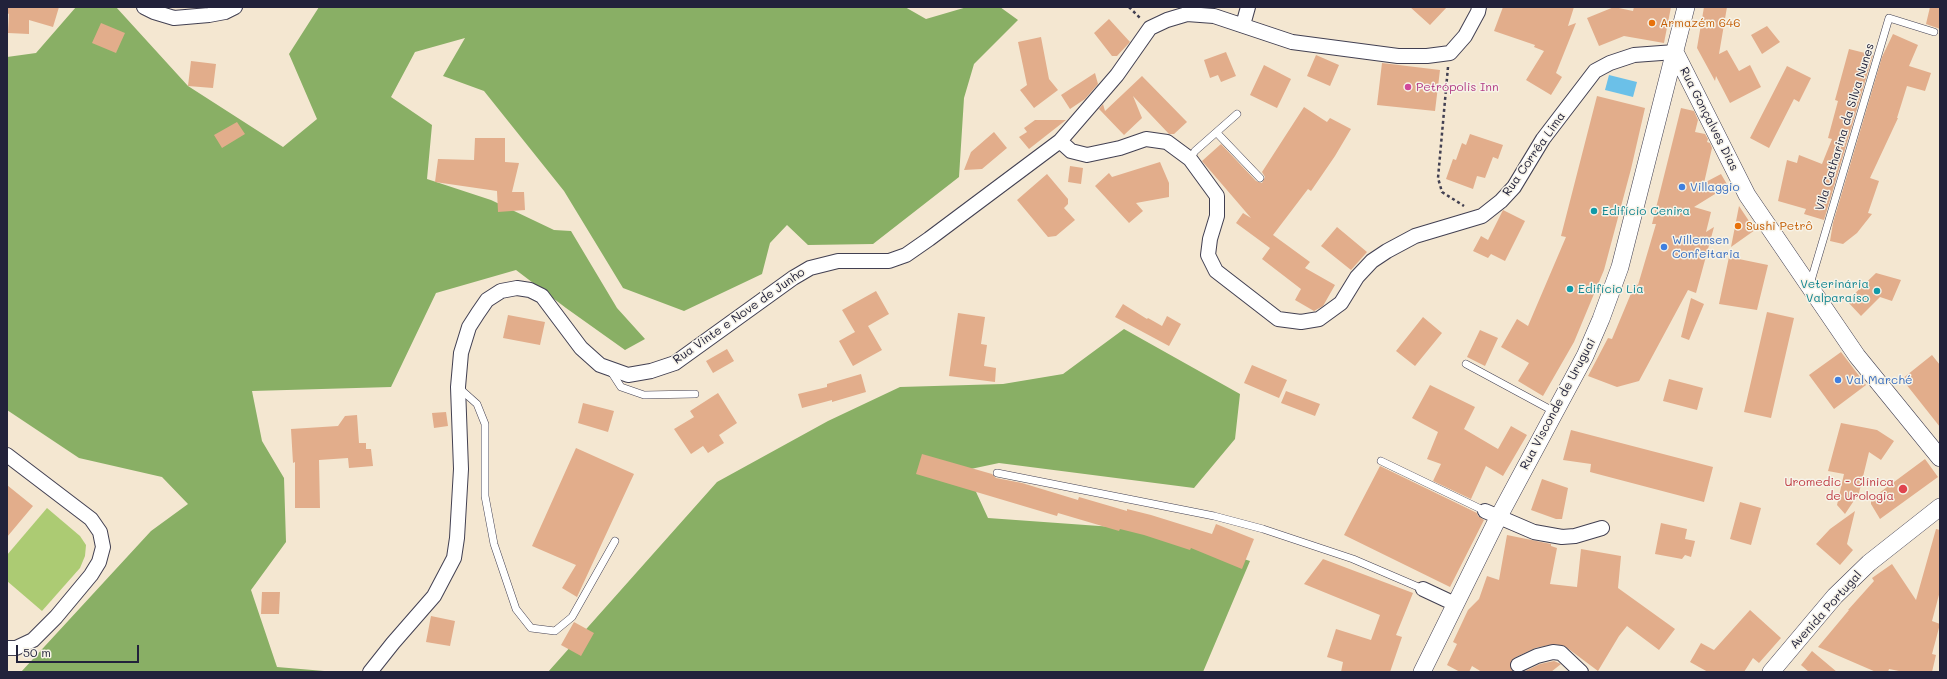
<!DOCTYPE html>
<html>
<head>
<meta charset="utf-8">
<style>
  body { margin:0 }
  #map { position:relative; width:1947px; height:679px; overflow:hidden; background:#f4e7d1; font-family:Mali,sans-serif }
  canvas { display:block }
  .frame { position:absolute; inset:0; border:8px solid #22223b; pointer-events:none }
  .scale { position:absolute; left:16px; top:645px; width:123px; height:18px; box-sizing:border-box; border:2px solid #22223b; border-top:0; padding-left:5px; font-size:12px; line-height:14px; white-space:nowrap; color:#22223b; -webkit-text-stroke:3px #f7f3e8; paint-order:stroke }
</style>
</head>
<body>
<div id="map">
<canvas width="1947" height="679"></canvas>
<div class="frame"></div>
<div class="scale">50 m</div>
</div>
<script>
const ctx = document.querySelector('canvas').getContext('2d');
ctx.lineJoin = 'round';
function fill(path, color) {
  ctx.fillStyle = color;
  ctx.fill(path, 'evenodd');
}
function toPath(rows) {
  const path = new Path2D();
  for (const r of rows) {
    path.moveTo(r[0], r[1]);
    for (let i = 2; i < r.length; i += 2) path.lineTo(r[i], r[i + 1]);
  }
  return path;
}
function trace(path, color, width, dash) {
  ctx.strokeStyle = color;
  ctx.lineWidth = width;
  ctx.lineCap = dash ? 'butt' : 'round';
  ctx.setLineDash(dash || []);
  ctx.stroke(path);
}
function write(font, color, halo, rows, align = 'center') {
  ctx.font = font + ' Mali,sans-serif';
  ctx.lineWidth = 3;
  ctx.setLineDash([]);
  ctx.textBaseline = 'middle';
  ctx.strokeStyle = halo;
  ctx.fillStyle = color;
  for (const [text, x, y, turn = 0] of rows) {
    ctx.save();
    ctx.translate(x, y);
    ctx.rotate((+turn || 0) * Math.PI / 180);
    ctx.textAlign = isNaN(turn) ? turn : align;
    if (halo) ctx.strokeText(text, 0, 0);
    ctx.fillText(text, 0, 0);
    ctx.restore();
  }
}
fill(toPath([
  [47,508,80,536,86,545,85,556,80,568,42,611,7,581,7,555]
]), '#accb73');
fill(toPath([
  [76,7,116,7,188,86,283,147,317,119,289,54,319,7,905,7,926,19,967,7,1000,7,1018,20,974,64,964,98,959,177,873,244,808,245,787,225,770,243,762,274,684,311,623,288,564,191,484,91,443,76,465,38,415,52,391,97,432,125,427,179,491,200,554,230,571,231,617,308,645,339,625,350,566,308,516,270,436,293,391,387,252,391,262,441,284,478,286,542,251,590,277,667,336,672,21,672,151,531,188,504,162,477,79,458,7,410,7,57,36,53],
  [1124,329,1240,394,1235,439,1194,488,999,463,966,470,988,518,1155,530,1250,561,1203,672,548,672,717,482,828,421,900,387,1003,384,1063,374]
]), '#89af65');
fill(toPath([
  [1609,75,1637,82,1633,97,1605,90]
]), '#6bc0e8');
fill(toPath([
  [7,7,59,7,53,27,29,20,29,34,8,33,9,14,7,13],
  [1410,7,1447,7,1430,25],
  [1503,7,1574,7,1568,26,1576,23,1556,73,1562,77,1551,95,1526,80,1544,51,1534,47,1535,45,1494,31],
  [1614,7,1633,11,1634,7,1671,7,1664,43,1624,36,1599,46,1587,18],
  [1704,7,1727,7,1719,54,1727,50,1739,71,1750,65,1761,87,1730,103,1716,76,1715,81,1697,48],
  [1930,7,1940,7,1940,29,1926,24],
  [1109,19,1130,42,1117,56,1112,56,1094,33],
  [101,23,125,33,116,53,92,43],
  [1767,26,1780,42,1762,54,1751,35],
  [1893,34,1918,45,1909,66,1931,73,1925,91,1907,86,1897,118,1898,118,1870,178,1879,181,1868,213,1872,214,1857,233,1843,244,1830,241,1833,223,1882,57],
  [1041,37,1049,79,1058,90,1034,108,1020,90,1027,85,1018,42],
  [1849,49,1873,55,1824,220,1804,214,1806,209,1778,201,1787,160,1797,163,1799,155,1822,164,1832,139,1828,138,1838,101,1835,100],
  [1226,52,1236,76,1221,82,1218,75,1210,78,1204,60],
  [1316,55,1339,65,1330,86,1307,76],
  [191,61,216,64,213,88,188,86],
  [1382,63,1440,70,1435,111,1377,105],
  [1264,65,1291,79,1277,108,1250,95],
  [1787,66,1811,78,1799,102,1794,99,1769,148,1750,138],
  [1095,73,1098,84,1085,99,1070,109,1061,95],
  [1142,76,1187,122,1174,134,1169,134,1133,96,1142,118,1124,135,1099,109,1103,104,1105,111],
  [1597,96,1645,108,1631,169,1604,270,1574,342,1543,396,1518,381,1529,363,1501,347,1517,319,1528,326,1566,237,1561,236],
  [1304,107,1327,122,1330,118,1351,129,1335,156,1311,191,1308,189,1273,235,1310,262,1305,268,1335,285,1323,306,1314,311,1295,300,1301,289,1262,259,1270,248,1236,223,1243,213,1251,218,1202,161,1221,144,1256,181,1262,183,1265,177,1262,172],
  [1681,108,1694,111,1698,120,1695,132,1705,134,1708,139,1707,142,1710,143,1712,148,1704,183,1721,174,1728,186,1694,207,1711,212,1706,232,1714,227,1696,293,1688,290,1639,381,1617,387,1588,376,1608,338,1612,339,1635,284,1638,285,1656,224,1652,224],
  [1035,120,1066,120,1029,149,1019,137,1027,132,1024,128],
  [237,122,245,134,222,148,214,135],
  [994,132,1007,148,982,169,964,170,971,152],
  [1470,134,1503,145,1498,159,1493,157,1485,178,1477,176,1473,189,1446,179,1453,159,1456,160,1462,143,1466,145],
  [475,138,505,138,505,162,519,163,512,192,524,192,525,210,498,212,497,191,435,182,438,159,474,160],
  [1160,162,1169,183,1169,197,1136,203,1143,211,1129,223,1095,186,1109,173,1112,177],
  [1070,166,1083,168,1081,184,1068,182],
  [1047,174,1068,199,1068,204,1064,208,1075,220,1056,236,1048,237,1017,200],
  [1739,206,1755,230,1731,247],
  [1503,210,1525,221,1505,261,1491,254,1488,258,1473,251,1481,236,1488,240],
  [1337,227,1367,252,1351,270,1321,246],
  [1729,257,1768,265,1757,310,1719,304],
  [1876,273,1901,280,1892,301,1880,297,1861,316,1847,301],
  [876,291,889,314,868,326,882,350,853,366,839,341,855,332,842,310],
  [1691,298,1704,304,1689,340,1681,337],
  [1123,304,1147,319,1148,318,1162,326,1167,316,1181,324,1169,346,1115,317],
  [1767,312,1794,318,1771,418,1744,412],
  [958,313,985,317,981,344,987,345,984,366,996,368,995,382,949,376],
  [508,315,545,322,540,345,503,338],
  [1423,317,1442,333,1415,366,1396,351],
  [1480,330,1498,338,1485,366,1467,357],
  [727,349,734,361,713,373,706,361],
  [1841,352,1866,385,1834,409,1809,375],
  [1932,355,1940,365,1940,427,1902,379],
  [1252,365,1287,380,1279,398,1244,383],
  [861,374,866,392,832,402,832,400,802,408,798,394,827,387,827,384],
  [1669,379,1703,388,1697,410,1663,401],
  [1430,385,1475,407,1464,429,1498,449,1511,426,1527,435,1503,476,1486,466,1471,499,1433,481,1441,464,1427,459,1438,432,1412,418],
  [1286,391,1320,404,1315,416,1281,403],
  [718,393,737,423,719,435,724,443,708,453,703,446,691,454,674,429,694,417,690,411],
  [583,403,614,411,608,432,578,423],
  [446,412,448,426,434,428,432,413],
  [357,415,359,443,366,443,366,449,371,449,373,466,349,468,348,458,319,460,320,508,295,508,295,462,293,463,291,429,338,426,345,416],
  [1841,423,1877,430,1894,441,1881,460,1869,452,1859,493,1845,514,1837,505,1844,474,1828,471],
  [1571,430,1713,467,1704,502,1590,472,1591,464,1563,460],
  [576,448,634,474,577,597,562,588,576,565,532,546],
  [922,454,992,474,996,478,1022,483,1078,500,1079,497,1127,511,1127,509,1151,515,1212,534,1216,524,1254,539,1242,569,1191,548,1190,550,1144,535,1120,529,1119,531,1058,513,1057,516,916,474],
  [1925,459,1938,477,1880,519,1871,504,1871,499],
  [1380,466,1477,513,1478,516,1484,520,1450,587,1344,535],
  [1542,479,1568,488,1562,519,1556,519,1531,510],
  [7,485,33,506,7,537],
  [1740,502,1761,508,1751,545,1730,539],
  [1855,511,1847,544,1853,550,1840,565,1816,544,1830,529],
  [1661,523,1687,529,1685,539,1695,541,1691,557,1685,555,1682,559,1655,554],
  [1936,529,1940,530,1940,591,1932,621,1940,624,1932,654,1936,655,1932,672,1904,672,1889,669,1888,672,1876,672,1818,647,1849,610,1848,610,1874,581,1872,578,1892,564,1916,600],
  [1507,535,1551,544,1551,546,1557,548,1550,584,1577,587,1581,549,1621,556,1618,588,1675,629,1659,650,1627,626,1619,636,1598,671,1566,647,1554,644,1535,648,1514,658,1510,665,1513,672,1482,672,1472,666,1469,672,1460,672,1447,665,1457,644,1453,642,1468,610,1479,599,1487,576,1499,580],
  [1323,559,1413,593,1396,635,1402,637,1390,672,1341,672,1343,662,1327,657,1336,629,1371,640,1380,615,1304,584],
  [262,592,280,592,279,614,261,614],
  [1750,610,1781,638,1759,663,1753,658,1744,672,1708,672,1690,662,1701,643,1714,650],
  [431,616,455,621,450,646,426,642],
  [574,622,594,633,581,656,561,645],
  [1812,651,1837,672,1809,672,1801,665],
  [1554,661,1561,664,1551,672,1523,672,1540,664]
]), '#e2ad8b');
const service = toPath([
  [1217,133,1260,178],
  [1190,159,1195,151,1237,114],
  [1810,284,1889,18,1934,32],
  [1466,364,1555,412],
  [610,370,621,387,644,395,695,394],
  [458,387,477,404,485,424,485,496,494,544,516,609,531,628,555,631,572,617,615,541],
  [1381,461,1485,511],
  [997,473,1214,516,1263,529,1353,559,1423,589]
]);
const minor = toPath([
  [144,7,154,12,174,18,209,15,225,12,235,7],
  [1243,25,1248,7],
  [1060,141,1071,151,1087,155,1120,148,1146,139,1167,142,1190,159,1217,196,1217,216,1210,239,1208,255,1216,271,1278,319,1301,322,1319,319,1341,303,1357,277,1372,261,1387,251,1415,236,1482,216,1501,201,1514,187,1543,139,1595,71,1610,63,1634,55,1675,52],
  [7,455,91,519,100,532,103,547,99,562,91,575,56,617,33,640,16,648,7,648],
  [1485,511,1534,532,1562,537,1575,536,1602,528],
  [1423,589,1455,604],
  [1518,665,1537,656,1553,652,1561,653,1581,672],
  [370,672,393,643,434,596,454,558,457,538,461,469,458,387,461,353,469,327,478,313,487,300,501,291,517,288,530,290,542,296,581,348,600,365,628,375,651,371,675,363,793,278,810,268,838,261,889,261,906,255,929,239,1060,141,1117,75,1150,28,1167,20,1187,14,1214,16,1292,42,1398,56,1427,56,1450,53,1465,36,1478,12,1479,7]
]);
const tertiary = toPath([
  [1675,52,1747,195,1857,356,1940,458],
  [1422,672,1498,518,1585,356,1601,319,1620,267,1686,7],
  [1771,672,1835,596,1869,563,1940,507]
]);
trace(service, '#424052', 8);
trace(minor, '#424052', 16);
trace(tertiary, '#424052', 18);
trace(toPath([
  [1129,7,1140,18],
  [1448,67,1438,178,1442,192,1464,206]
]), '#424052', 2.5, [3, 3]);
trace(service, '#fff', 7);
trace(minor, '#fff', 14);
trace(tertiary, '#fff', 17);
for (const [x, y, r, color] of [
  [1652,23,4,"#e8710a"],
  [1408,87,4,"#d1479c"],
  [1682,187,4,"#3f7fe0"],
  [1594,211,4,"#0f9aa8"],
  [1738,226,4,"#e8710a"],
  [1664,247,4,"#3f7fe0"],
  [1570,289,4,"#0f9aa8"],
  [1877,291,4,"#0f9aa8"],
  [1838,380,4,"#3f7fe0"],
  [1903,489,5,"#e0444e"]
]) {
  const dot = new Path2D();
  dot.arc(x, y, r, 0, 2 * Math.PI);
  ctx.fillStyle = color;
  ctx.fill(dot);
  trace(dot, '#f7f3e8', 1.5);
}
write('12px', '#c56008', '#f7f3e8', [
  ["Armazém 646",1660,23],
  ["Sushi Petrô",1746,226]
], 'left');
write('12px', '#b23c85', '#f7f3e8', [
  ["Petrópolis Inn",1416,87]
], 'left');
write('12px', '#22223b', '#f7f3e8', [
  ["Rua Gonçalves Dias",1709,119,63],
  ["Vila Catharina da Silva Nunes",1845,127,-73],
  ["Rua Corrêa Lima",1534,154,-55],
  ["Rua Vinte e Nove de Junho",739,316,-35],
  ["Rua Visconde de Uruguai",1558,404,-62],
  ["Avenida Portugal",1826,610,-48]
]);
write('12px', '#366cbe', '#f7f3e8', [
  ["Villaggio",1690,187],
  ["Willemsen",1672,240],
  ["Confeitaria",1672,254],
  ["Val Marché",1846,380]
], 'left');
write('12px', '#0d838f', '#f7f3e8', [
  ["Edifício Cenira",1602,211],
  ["Veterinária",1869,284,"right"],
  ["Valparaíso",1869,298,"right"],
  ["Edifício Lia",1578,289]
], 'left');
write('12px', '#be3a42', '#f7f3e8', [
  ["Uromedic - Clínica",1894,482],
  ["de Urologia",1894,496]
], 'right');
</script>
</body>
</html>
